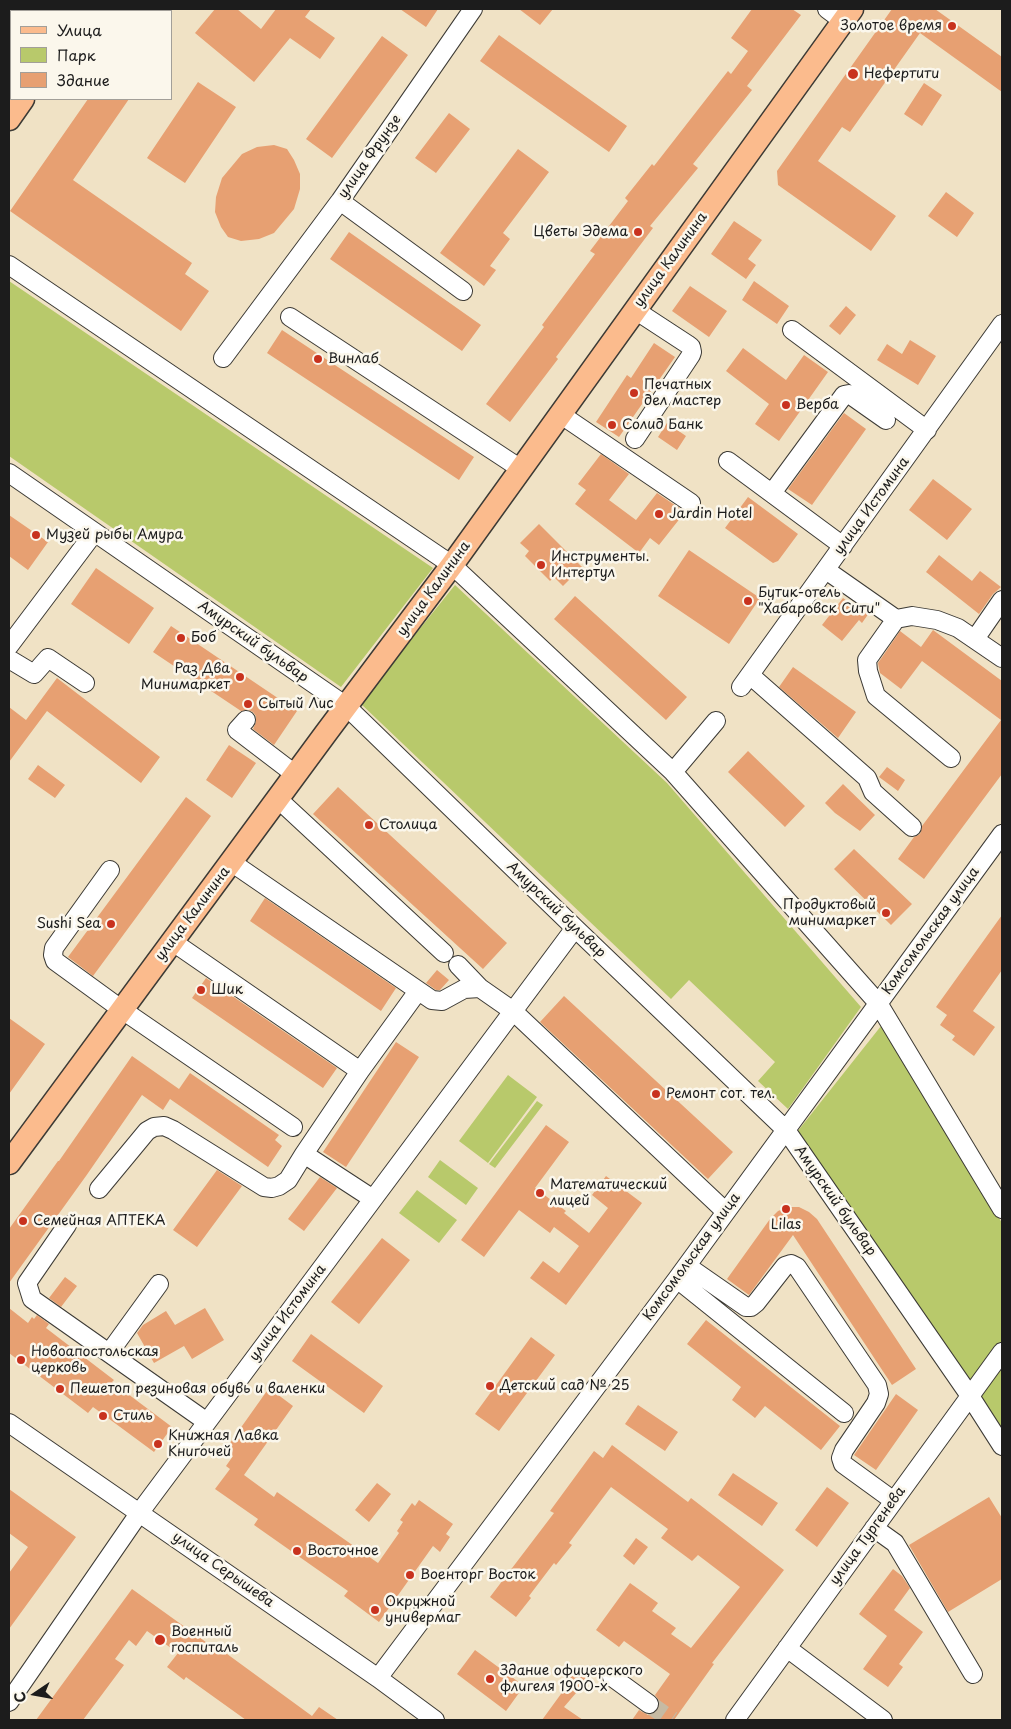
<!DOCTYPE html>
<html>
<head>
<meta charset="utf-8">
<style>
  body { margin:0 }
  #map { position:relative; width:1011px; height:1729px; overflow:hidden; background:#f0e2c5; font-family:"Playpen Sans",sans-serif }
  canvas { display:block }
  .frame { position:absolute; inset:0; border:10px solid #1c1c1c; pointer-events:none }
  .legend { position:absolute; left:10px; top:10px; width:162px; height:90px; box-sizing:border-box; background:#fbf7ec; border:1px solid #a29f99; margin:0; padding:6px 9px; list-style:none; font-size:15px; color:#1c1c1c }
  .legend li { display:flex; align-items:center; gap:10px; height:25px }
  .legend b { width:25px; border:1px solid #a29f99 }
  .north { position:absolute; left:10px; top:1669px; width:50px; height:50px; -webkit-text-stroke:4px #fbf7ec; paint-order:stroke; rotate:258deg; font-size:14px; font-weight:700; line-height:20px; text-align:center; color:#1c1c1c }
  .north::after { content:''; display:block; margin:auto; width:18px; height:22px; background:#1c1c1c; clip-path:polygon(50% 0,100% 100%,50% 72%,0 100%) }
</style>
</head>
<body>
<div id="map">
<canvas width="1011" height="1729"></canvas>
<div class="frame"></div>
<ul class="legend">
<li><b style="height:6px;background:#fbbb8d"></b>Улица</li>
<li><b style="height:14px;background:#b8c96b"></b>Парк</li>
<li><b style="height:14px;background:#e7a072"></b>Здание</li>
</ul>
<div class="north">С</div>
</div>
<script>
const ctx = document.querySelector('canvas').getContext('2d');
ctx.lineJoin = 'round';
function fill(path, color) {
  ctx.fillStyle = color;
  ctx.fill(path, 'evenodd');
}
function toPath(rows) {
  const path = new Path2D();
  for (const r of rows) {
    path.moveTo(r[0], r[1]);
    for (let i = 2; i < r.length; i += 2) path.lineTo(r[i], r[i + 1]);
  }
  return path;
}
function trace(path, color, width, dash) {
  ctx.strokeStyle = color;
  ctx.lineWidth = width;
  ctx.lineCap = dash ? 'butt' : 'round';
  ctx.setLineDash(dash || []);
  ctx.stroke(path);
}
function write(font, color, halo, rows, align = 'center') {
  ctx.font = font + ' "Playpen Sans",sans-serif';
  ctx.lineWidth = 5;
  ctx.setLineDash([]);
  ctx.textBaseline = 'middle';
  ctx.strokeStyle = halo;
  ctx.fillStyle = color;
  for (const [text, x, y, turn = 0] of rows) {
    ctx.save();
    ctx.translate(x, y);
    ctx.rotate((+turn || 0) * Math.PI / 180);
    ctx.textAlign = isNaN(turn) ? turn : align;
    if (halo) ctx.strokeText(text, 0, 0);
    ctx.fillText(text, 0, 0);
    ctx.restore();
  }
}
fill(toPath([
  [9,281,433,568,341,687,9,456],
  [455,585,667,783,861,1007,788,1109,758,1081,775,1062,689,980,671,999,360,703],
  [881,1026,1002,1223,1002,1342,970,1385,797,1132],
  [508,1075,537,1097,488,1163,459,1141],
  [537,1101,543,1105,495,1168,489,1164],
  [440,1160,478,1188,466,1205,428,1177],
  [417,1190,457,1220,439,1243,399,1213],
  [1002,1367,1002,1435,979,1398]
]), '#b8c96b');
fill(toPath([
  [215,9,237,9,261,29,276,9,311,9,305,17,335,38,320,59,290,38,254,82,195,33],
  [400,9,438,9,426,27],
  [519,9,553,9,540,25],
  [752,9,792,9,801,15,747,86,752,90,693,164,698,168,650,226,653,228,556,357,558,359,510,422,486,404,544,327,542,325,595,254,590,251,628,201,625,198,652,164,654,166,728,71,731,74,748,51,731,38],
  [892,9,935,9,1002,57,1002,92,920,33,850,132,842,127,818,161,896,216,871,251,778,185,777,171],
  [499,35,627,126,609,152,480,61],
  [382,36,408,55,332,158,306,139],
  [198,82,236,107,185,183,147,158],
  [924,83,942,95,922,126,904,114],
  [88,99,129,99,73,180,192,263,185,274,209,291,181,331,10,211],
  [449,113,470,129,436,173,415,158],
  [274,145,287,149,294,160,300,174,300,189,294,209,274,233,259,239,241,241,228,237,221,227,215,212,216,197,222,178,242,154,257,147],
  [518,149,549,172,503,233,510,239,490,266,496,270,484,286,440,253],
  [946,192,974,213,957,237,928,216],
  [734,221,762,240,748,259,756,265,746,279,711,254],
  [349,232,481,325,462,351,330,259],
  [754,281,789,306,777,324,742,300],
  [690,286,727,311,709,337,672,311],
  [846,306,856,315,840,335,829,326],
  [282,330,474,457,459,480,267,353],
  [910,340,936,356,918,385,877,360,887,344,902,354],
  [654,343,675,357,619,437,596,422,627,375,631,378],
  [743,348,786,380,804,355,828,372,779,441,755,424,769,404,726,371],
  [844,413,866,429,812,505,788,489],
  [667,423,686,436,677,450,658,437],
  [601,454,629,474,609,500,636,520,657,493,685,512,659,545,650,538,639,553,575,504,586,490,578,484],
  [933,479,972,509,947,540,909,510],
  [748,497,798,534,778,561,773,563,770,561,725,528],
  [9,515,48,542,28,570,9,556],
  [539,524,582,567,563,586,554,577,550,581,525,556,529,551,520,543],
  [689,550,760,598,729,644,658,596],
  [939,555,972,581,980,571,1001,587,993,594,979,614,926,572],
  [96,568,154,608,129,644,71,604],
  [575,596,687,697,666,720,554,619],
  [843,598,856,608,858,605,869,613,862,623,859,620,842,641,822,625],
  [171,626,297,711,274,745,253,729,256,722,256,716,253,712,248,710,241,711,153,652],
  [933,630,1002,681,1002,774,924,879,898,859,914,837,920,834,922,826,1001,720,922,661,901,689,880,673,878,663,900,631,921,647],
  [793,667,856,712,838,738,779,687],
  [57,678,160,757,141,783,47,711,9,762,9,707,26,720],
  [229,745,256,763,232,798,206,780],
  [748,751,805,806,785,827,728,772],
  [38,765,65,785,55,798,28,779],
  [887,767,905,780,898,791,879,777],
  [843,784,875,815,860,831,835,813,825,803],
  [338,787,507,943,483,969,313,814],
  [186,797,211,816,93,976,68,957],
  [854,849,912,904,891,925,834,869],
  [265,898,396,988,381,1011,250,921],
  [1002,915,1002,970,973,1011,995,1027,974,1056,952,1040,955,1036,940,1025,947,1015,936,1007],
  [437,970,449,980,440,990,436,990,426,983],
  [206,978,337,1068,323,1088,192,998],
  [564,996,733,1152,708,1179,540,1022],
  [9,1018,45,1044,9,1094],
  [396,1042,419,1057,346,1167,323,1152],
  [132,1056,179,1089,190,1073,279,1135,275,1140,282,1146,268,1167,170,1099,163,1110,142,1095,86,1176,9,1283,9,1229,58,1161,59,1161],
  [546,1125,569,1142,535,1188,566,1211,564,1213,589,1233,608,1208,592,1195,606,1176,642,1203,566,1305,530,1278,543,1261,559,1273,579,1246,554,1227,550,1233,519,1210,484,1257,461,1240],
  [217,1170,242,1186,197,1247,173,1230],
  [320,1177,337,1188,304,1231,288,1219],
  [788,1207,799,1207,809,1212,817,1219,916,1369,892,1385,793,1235,749,1295,727,1279,770,1219,778,1211],
  [382,1238,410,1260,359,1324,331,1302],
  [65,1277,77,1286,61,1307,49,1298],
  [9,1308,28,1323,32,1317,34,1319,37,1315,49,1324,46,1328,114,1380,112,1382,172,1427,154,1452,93,1407,88,1413,9,1353],
  [205,1308,224,1340,192,1359,184,1346,154,1363,137,1333,143,1325,166,1311,175,1325],
  [706,1320,840,1426,821,1450,765,1406,755,1418,732,1400,741,1387,687,1344],
  [311,1334,383,1386,364,1413,292,1361],
  [531,1337,555,1355,499,1431,475,1414],
  [269,1388,293,1406,244,1475,274,1497,277,1492,378,1563,399,1533,397,1531,403,1522,400,1520,412,1503,415,1506,419,1500,453,1524,446,1534,450,1537,440,1552,433,1546,379,1622,344,1596,348,1591,254,1525,258,1519,215,1489,230,1469,226,1466,233,1456,225,1450],
  [896,1394,918,1410,876,1470,854,1455],
  [638,1405,678,1432,665,1451,625,1424],
  [612,1445,688,1502,691,1498,784,1570,712,1663,714,1664,674,1720,632,1720,639,1710,648,1715,657,1711,660,1705,658,1699,655,1695,670,1674,624,1641,619,1647,596,1630,630,1583,658,1603,652,1611,676,1628,671,1634,691,1648,740,1587,698,1555,692,1561,661,1538,668,1529,611,1487,569,1543,572,1545,556,1565,554,1563,529,1596,531,1598,516,1617,490,1597,554,1513,550,1511,594,1451,603,1458],
  [733,1473,778,1503,762,1526,718,1495],
  [377,1483,391,1494,369,1522,355,1510],
  [827,1487,849,1503,817,1547,795,1530],
  [9,1489,76,1537,9,1629,9,1573,28,1547,9,1533],
  [989,1497,1002,1518,1002,1579,948,1612,909,1545],
  [636,1538,648,1547,634,1565,623,1556],
  [893,1569,902,1576,910,1588,894,1610,923,1632,899,1664,903,1667,888,1687,863,1669,887,1636,859,1614],
  [132,1589,210,1645,212,1643,312,1716,319,1707,338,1720,246,1720,186,1677,184,1680,167,1667,178,1653,147,1631,136,1646,129,1640,115,1659,124,1665,83,1720,36,1720],
  [475,1650,524,1686,506,1711,457,1674],
  [577,1669,588,1679,564,1707,583,1720,542,1720,566,1687,564,1685]
]), '#e7a072');
trace(toPath([
  [649,1704,672,1720]
]), '#c6baa3', 18, [18, 9]);
const minor = toPath([
  [827,9,843,21],
  [340,201,463,291],
  [9,265,452,565,673,772,878,1003,1002,1209],
  [290,317,521,469],
  [792,330,927,430],
  [223,358,340,201,473,9],
  [560,414,691,503],
  [635,439,691,355,692,352,691,347,687,344,635,310],
  [728,461,843,546],
  [9,473,346,706,575,928,786,1130,970,1396,1002,1446],
  [772,493,844,395,849,394,886,420],
  [826,570,896,619,912,616,937,620,958,628,1002,658],
  [896,619,867,660,868,671,876,696,951,758],
  [975,639,1002,600],
  [9,646,94,533],
  [9,659,34,674,48,658,85,683],
  [750,675,867,778,873,792,912,827],
  [741,687,1002,324],
  [246,720,237,730,296,775],
  [673,772,716,721],
  [278,799,444,953],
  [231,862,432,1000,442,1001,464,989,480,988,513,1011,726,1212],
  [110,870,54,948,53,955,55,961,121,1009,293,1127],
  [173,942,360,1071,418,991],
  [458,965,480,988],
  [360,1071,304,1154,373,1199],
  [99,1189,147,1131,154,1127,164,1126,173,1130,264,1187,272,1188,279,1186,288,1180,304,1154],
  [67,1225,27,1283,32,1299,207,1422],
  [687,1266,746,1307,751,1307,756,1303,785,1266,791,1264,797,1267,877,1385,879,1394,876,1403,844,1450,841,1458,843,1464,894,1501],
  [677,1279,844,1413],
  [109,1353,159,1284],
  [9,1423,378,1678,435,1720],
  [874,1528,895,1543,973,1674],
  [787,1648,883,1720],
  [612,1677,649,1704],
  [378,1678,677,1279,1002,834],
  [9,1702,140,1512,575,928],
  [735,1720,1002,1352]
]);
const major = toPath([
  [86,11,88,9],
  [9,119,23,99],
  [9,1163,326,733,452,565,852,9]
]);
trace(minor, '#3c3a35', 20);
trace(major, '#3c3a35', 25);
trace(minor, '#fff', 18);
trace(major, '#fbbb8d', 22);
for (const [x, y, r, color] of [
  [952,26,5,"#c8321e"],
  [853,74,6,"#c8321e"],
  [638,232,5,"#c8321e"],
  [318,359,5,"#c8321e"],
  [634,393,5,"#c8321e"],
  [786,405,5,"#c8321e"],
  [612,425,5,"#c8321e"],
  [659,514,5,"#c8321e"],
  [36,535,5,"#c8321e"],
  [541,565,5,"#c8321e"],
  [748,601,5,"#c8321e"],
  [181,638,5,"#c8321e"],
  [240,677,5,"#c8321e"],
  [248,704,5,"#c8321e"],
  [369,825,5,"#c8321e"],
  [886,913,5,"#c8321e"],
  [111,924,5,"#c8321e"],
  [201,990,5,"#c8321e"],
  [656,1094,5,"#c8321e"],
  [540,1193,5,"#c8321e"],
  [786,1209,5,"#c8321e"],
  [23,1221,5,"#c8321e"],
  [21,1360,5,"#c8321e"],
  [490,1386,5,"#c8321e"],
  [60,1389,5,"#c8321e"],
  [103,1416,5,"#c8321e"],
  [158,1444,5,"#c8321e"],
  [297,1551,5,"#c8321e"],
  [410,1575,5,"#c8321e"],
  [375,1610,5,"#c8321e"],
  [160,1640,6,"#c8321e"],
  [490,1679,5,"#c8321e"]
]) {
  const dot = new Path2D();
  dot.arc(x, y, r, 0, 2 * Math.PI);
  ctx.fillStyle = color;
  ctx.fill(dot);
  trace(dot, '#fbf7ec', 2);
}
write('14px', '#1c1c1c', '#fbf7ec', [
  ["Золотое время",942,26,"right"],
  ["Нефертити",864,74],
  ["Цветы Эдема",628,232,"right"],
  ["Винлаб",328,359],
  ["Печатных",644,385],
  ["дел мастер",644,401],
  ["Верба",796,405],
  ["Солид Банк",622,425],
  ["Jardin Hotel",669,514],
  ["Музей рыбы Амура",46,535],
  ["Инструменты.",551,557],
  ["Интертул",551,573],
  ["Бутик-отель",758,593],
  ["\"Хабаровск Сити\"",758,609],
  ["Боб",191,638],
  ["Раз Два",230,669,"right"],
  ["Минимаркет",230,685,"right"],
  ["Сытый Лис",258,704],
  ["Столица",379,825],
  ["Продуктовый",876,905,"right"],
  ["минимаркет",876,921,"right"],
  ["Sushi Sea",101,924,"right"],
  ["Шик",211,990],
  ["Ремонт сот. тел.",666,1094],
  ["Математический",550,1185],
  ["лицей",550,1201],
  ["Семейная АПТЕКА",33,1221],
  ["Lilas",786,1225,"center"],
  ["Новоапостольская",31,1352],
  ["церковь",31,1368],
  ["Детский сад № 25",500,1386],
  ["Пешетоп резиновая обувь и валенки",70,1389],
  ["Стиль",113,1416],
  ["Книжная Лавка",168,1436],
  ["Книгочей",168,1452],
  ["Восточное",307,1551],
  ["Военторг Восток",420,1575],
  ["Окружной",385,1602],
  ["универмаг",385,1618],
  ["Военный",171,1632],
  ["госпиталь",171,1648],
  ["Здание офицерского",500,1671],
  ["флигеля 1900-х",500,1687]
], 'left');
write('14px', '#1c1c1c', '#fbf7ec', [
  ["улица Фрунзе",370,157,-55],
  ["улица Калинина",671,260,-54],
  ["улица Истомина",872,506,-54],
  ["улица Калинина",434,589,-54],
  ["Амурский бульвар",253,642,35],
  ["Амурский бульвар",556,910,44],
  ["улица Калинина",193,914,-53],
  ["Комсомольская улица",931,931,-54],
  ["Амурский бульвар",835,1201,55],
  ["Комсомольская улица",692,1257,-54],
  ["улица Истомина",288,1313,-53],
  ["улица Тургенева",868,1536,-54],
  ["улица Серышева",223,1570,35]
]);
</script>
</body>
</html>
